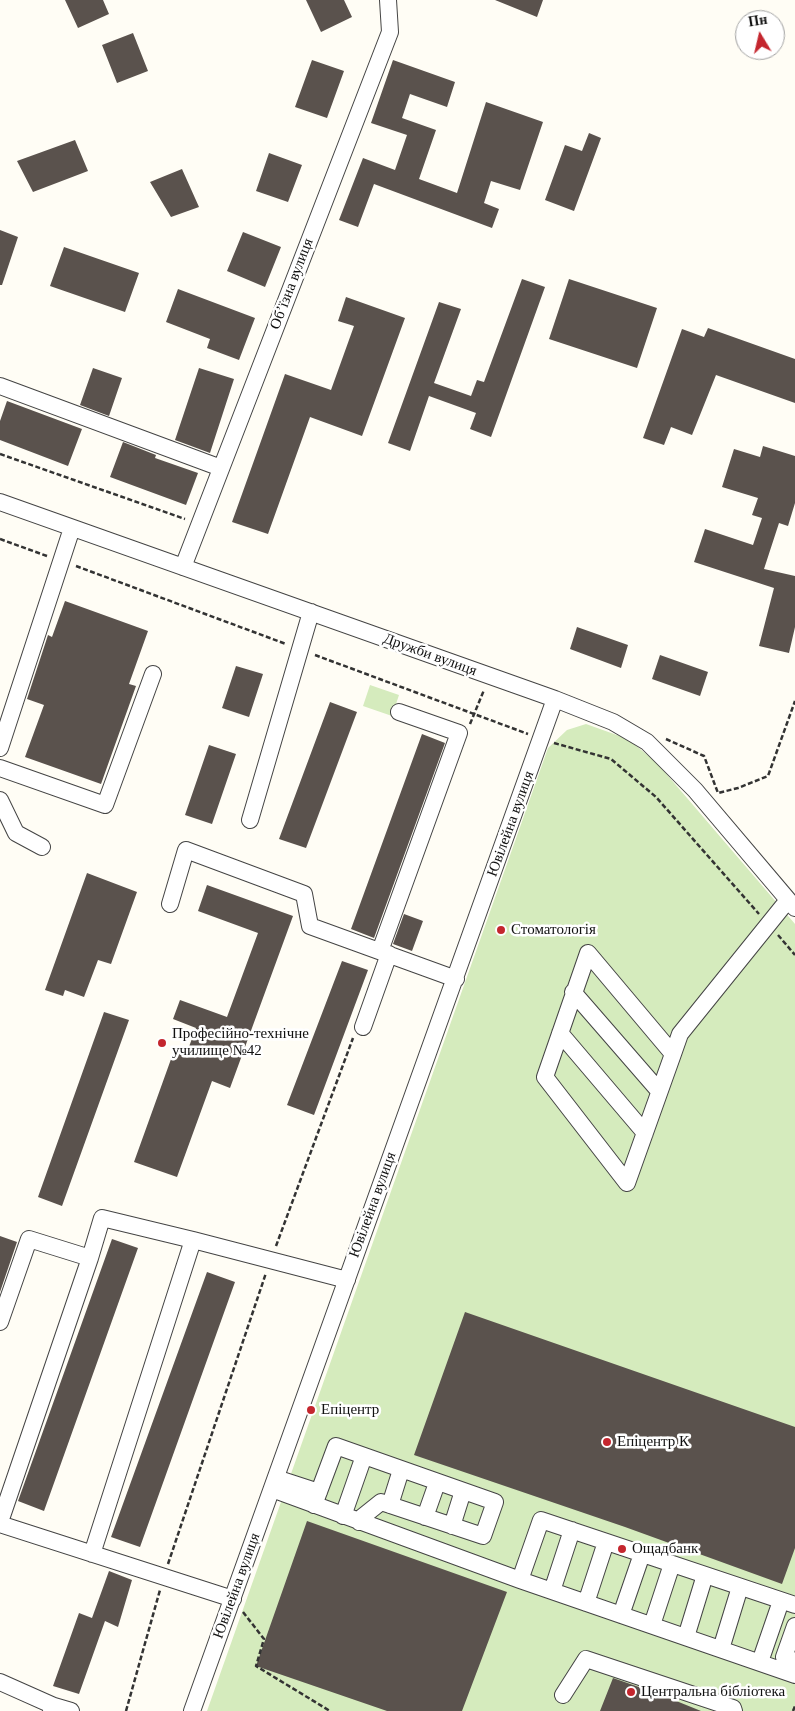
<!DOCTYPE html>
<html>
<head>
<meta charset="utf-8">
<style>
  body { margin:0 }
  #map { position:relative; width:795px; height:1711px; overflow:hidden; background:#fffdf5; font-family:"Times New Roman",serif }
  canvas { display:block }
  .north { position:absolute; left:735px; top:10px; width:50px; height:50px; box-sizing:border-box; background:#fff; border:1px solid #a0a0a0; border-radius:50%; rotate:351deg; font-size:14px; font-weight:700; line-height:20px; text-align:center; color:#111 }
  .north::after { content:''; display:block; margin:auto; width:18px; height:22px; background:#c4262e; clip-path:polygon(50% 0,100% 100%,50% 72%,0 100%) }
</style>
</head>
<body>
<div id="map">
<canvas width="795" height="1711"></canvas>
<div class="north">Пн</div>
</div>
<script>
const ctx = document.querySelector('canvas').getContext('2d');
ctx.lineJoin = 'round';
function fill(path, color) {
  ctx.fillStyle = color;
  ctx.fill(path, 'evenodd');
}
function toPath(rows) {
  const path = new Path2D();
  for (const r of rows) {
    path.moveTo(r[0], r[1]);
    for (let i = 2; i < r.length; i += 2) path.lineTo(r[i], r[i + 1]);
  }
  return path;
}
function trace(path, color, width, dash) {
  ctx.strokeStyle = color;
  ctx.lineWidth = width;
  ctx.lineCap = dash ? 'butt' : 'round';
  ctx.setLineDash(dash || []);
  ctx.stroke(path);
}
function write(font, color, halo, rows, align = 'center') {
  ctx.font = font + ' "Times New Roman",serif';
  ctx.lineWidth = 5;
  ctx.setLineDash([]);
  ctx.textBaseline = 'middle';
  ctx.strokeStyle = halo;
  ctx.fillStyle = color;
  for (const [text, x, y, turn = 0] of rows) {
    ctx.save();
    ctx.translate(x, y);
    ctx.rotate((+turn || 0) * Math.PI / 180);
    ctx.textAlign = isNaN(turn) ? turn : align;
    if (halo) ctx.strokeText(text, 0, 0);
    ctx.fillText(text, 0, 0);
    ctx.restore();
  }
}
fill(toPath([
  [370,685,399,695,392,716,363,706],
  [586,724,628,739,657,763,795,924,795,1711,207,1711,548,748,567,730]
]), '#d5ebbd');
fill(toPath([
  [65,0,103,0,109,14,78,28],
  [306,0,344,0,352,17,321,32],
  [495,0,543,0,537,17],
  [133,33,148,71,117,83,102,45],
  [312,60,344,71,327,118,295,107],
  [393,60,455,82,447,107,410,94,402,118,436,130,419,179,457,193,486,102,543,122,520,190,491,181,484,203,499,209,492,228,374,184,358,227,339,220,363,158,395,170,407,135,371,123],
  [589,133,601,138,574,211,545,200,565,145,582,151],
  [75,140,88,171,33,192,17,161],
  [269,153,302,165,288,202,256,191],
  [182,169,199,207,171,217,150,182],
  [0,230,18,237,2,285,0,285],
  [243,232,281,247,265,287,227,271],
  [64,247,139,273,125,312,50,286],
  [522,279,545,287,491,437,470,429,476,413,429,396,410,451,388,443,439,302,461,309,434,383,471,396,477,380,484,382],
  [569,279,657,308,637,368,549,339],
  [178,289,255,318,239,360,207,348,210,339,166,322],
  [346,297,405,318,362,436,310,417,268,534,232,522,285,374,331,390,354,326,338,321],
  [708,328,795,359,795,403,716,375,692,435,671,427,664,445,643,438,682,329,704,337],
  [93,368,122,378,109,416,80,405],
  [199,368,234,379,210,453,175,440],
  [7,401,82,429,68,466,0,440,0,421],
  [123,442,156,455,155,458,198,473,186,505,110,477],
  [763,446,795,456,795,503,788,526,779,523,764,569,795,576,795,627,789,653,759,646,774,588,694,562,705,529,753,545,762,518,752,515,758,498,722,487,734,449,760,457],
  [65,601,148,631,129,684,136,686,101,784,25,757,44,705,27,699,48,635,52,637],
  [577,627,628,645,621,668,570,649],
  [660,655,708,672,700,696,652,679],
  [236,666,263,674,249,717,222,708],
  [330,702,357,712,306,848,279,839],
  [422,734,445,743,374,938,351,929],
  [209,745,236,754,212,824,185,815],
  [87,873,137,892,111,964,98,960,84,997,65,990,63,996,45,990],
  [207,885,293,916,230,1088,212,1081,177,1177,134,1162,175,1048,187,1052,196,1028,173,1019,180,1000,227,1017,258,933,198,911],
  [404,914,423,921,412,951,393,944],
  [342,961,368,970,314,1115,287,1105],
  [104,1012,129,1020,62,1206,38,1197],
  [0,1236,17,1242,0,1292],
  [112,1239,138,1248,44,1511,18,1501],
  [207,1272,235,1282,140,1547,111,1537],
  [465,1312,795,1427,795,1548,782,1584,625,1527,414,1455],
  [307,1521,507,1592,462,1711,387,1711,256,1666],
  [109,1571,132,1580,118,1627,105,1621,79,1694,53,1686,79,1613,92,1618],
  [613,1678,659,1694,701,1711,600,1711]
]), '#5a524d');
const minor = toPath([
  [0,386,221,468],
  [0,502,555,699,613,722,647,742,695,790,795,908],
  [183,567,390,32,388,0],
  [0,748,72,528],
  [0,768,105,805,153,674],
  [0,800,16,833,42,847],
  [250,820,311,612],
  [170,904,186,850,304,894,310,926,456,979],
  [380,951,459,733,399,712],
  [573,992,659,1091],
  [363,1027,389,954],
  [560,1033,645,1133],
  [673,1054,588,953,545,1077,627,1183,673,1054,680,1034,788,900],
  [90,1258,102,1218,193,1240],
  [0,1322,29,1239,90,1258,0,1522],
  [276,1478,319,1492],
  [272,1489,520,1580,795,1675],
  [314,1505,336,1446,495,1502,483,1536,381,1502,361,1518,359,1522],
  [390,1505,401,1470],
  [343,1516,364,1456],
  [425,1517,437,1483],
  [0,1524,233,1599],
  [452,1526,463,1491],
  [92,1554,193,1240,347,1280],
  [520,1580,541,1520,795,1605],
  [552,1591,572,1530],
  [586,1603,606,1542],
  [621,1615,642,1554],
  [652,1625,672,1564],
  [795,1626,784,1657,795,1661],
  [686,1637,705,1575],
  [721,1649,740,1587],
  [760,1662,781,1601],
  [0,1682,54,1706],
  [563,1695,586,1659,733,1708,734,1711],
  [51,1711,54,1706,71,1711],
  [192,1711,555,699]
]);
trace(minor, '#444', 18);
trace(toPath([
  [0,454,185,519],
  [0,539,47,556],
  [76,566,286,644],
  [315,655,528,734],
  [470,724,484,690],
  [666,739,704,756,718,793,738,788,768,776,795,701],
  [554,743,611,759,656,797,759,914],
  [778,935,795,955],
  [276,1246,353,1038],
  [168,1564,266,1273],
  [243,1612,264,1639,256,1666,330,1711],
  [126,1711,160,1590],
  [793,1711,795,1706]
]), '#333', 2.5, [5, 2.5]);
trace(minor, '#fff', 16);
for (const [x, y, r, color] of [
  [501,930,5,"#c4262e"],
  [162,1043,5,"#c4262e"],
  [311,1410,5,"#c4262e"],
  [607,1442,5,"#c4262e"],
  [622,1549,5,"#c4262e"],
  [631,1692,5,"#c4262e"]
]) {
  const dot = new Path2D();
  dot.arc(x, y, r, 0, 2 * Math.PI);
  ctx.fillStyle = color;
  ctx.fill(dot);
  trace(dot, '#fff', 2);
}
write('15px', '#111', '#fff', [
  ["Об’їзна вулиця",292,284,-69],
  ["Дружби вулиця",430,655,20],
  ["Ювілейна вулиця",511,824,-70],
  ["Ювілейна вулиця",373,1205,-70],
  ["Ювілейна вулиця",237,1586,-70]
]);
write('15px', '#111', '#fff', [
  ["Стоматологія",511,930],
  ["Професійно-технічне",172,1034],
  ["училище №42",172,1051],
  ["Епіцентр",321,1410],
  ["Епіцентр К",617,1442],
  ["Ощадбанк",632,1549],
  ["Центральна бібліотека",641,1692]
], 'left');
</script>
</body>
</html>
